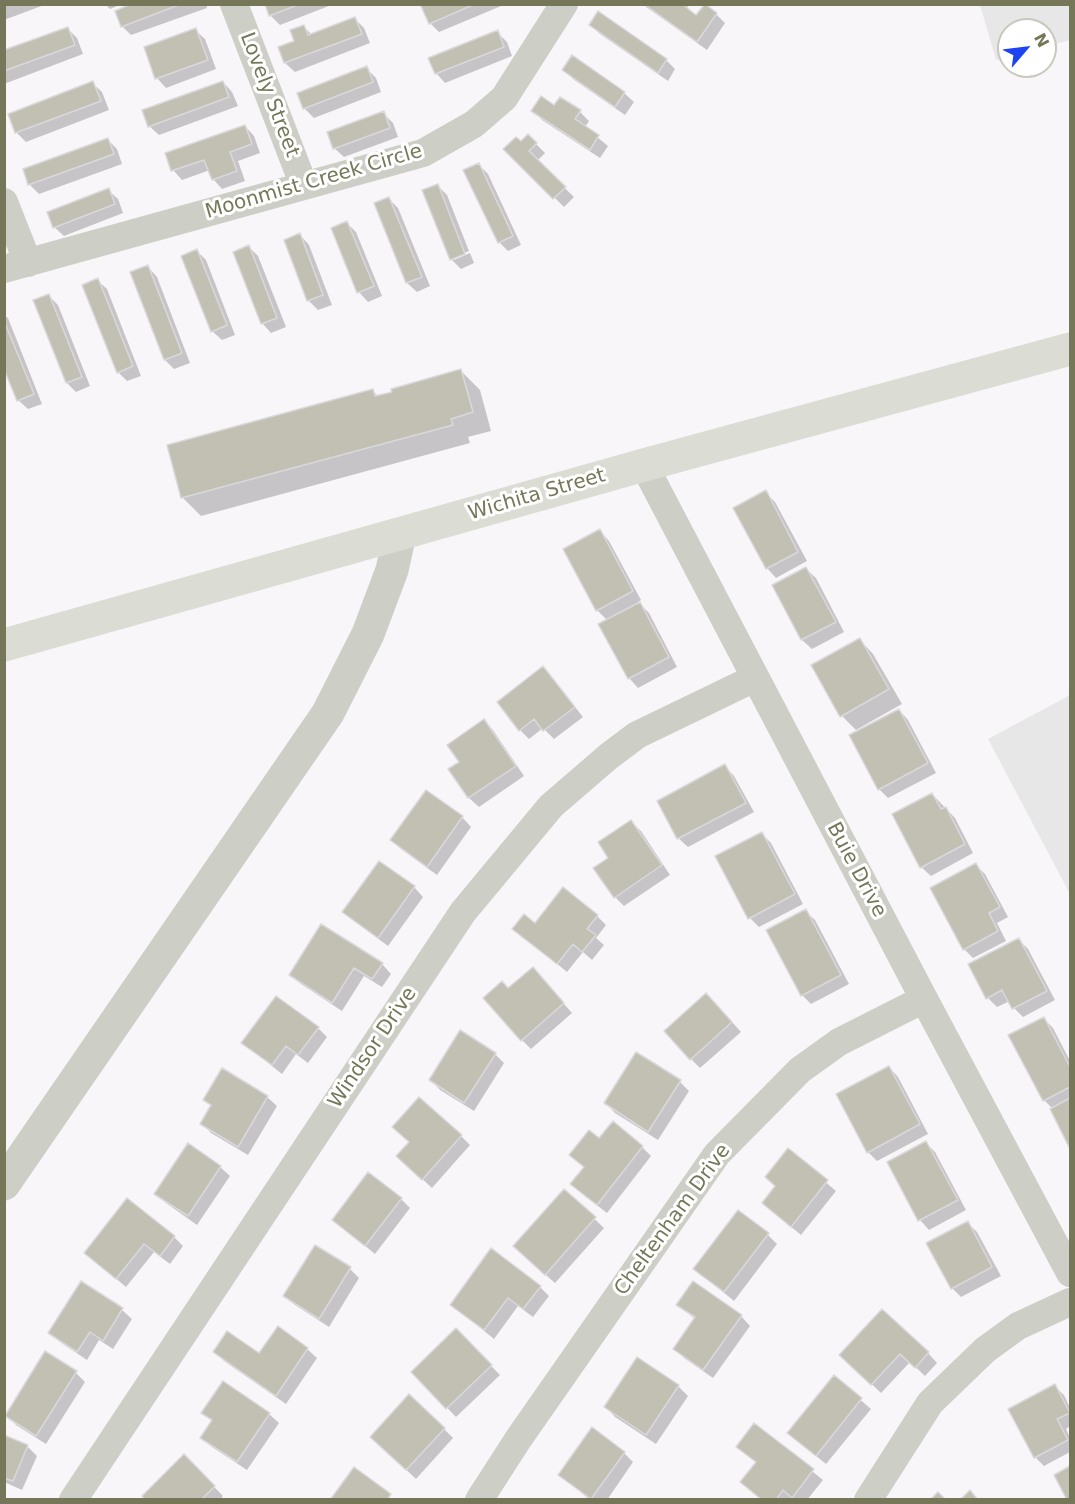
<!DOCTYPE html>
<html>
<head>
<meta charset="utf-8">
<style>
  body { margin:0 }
  #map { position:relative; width:1075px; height:1504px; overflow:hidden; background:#f8f6f9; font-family:"DejaVu Sans",sans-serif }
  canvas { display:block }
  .frame { position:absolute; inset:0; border:6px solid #767758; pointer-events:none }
  .north { position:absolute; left:997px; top:18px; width:60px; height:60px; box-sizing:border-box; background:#fff; border:2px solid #c8c9bc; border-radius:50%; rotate:62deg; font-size:16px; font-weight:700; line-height:24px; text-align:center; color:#767758 }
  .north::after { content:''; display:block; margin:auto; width:21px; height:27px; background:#1e43f1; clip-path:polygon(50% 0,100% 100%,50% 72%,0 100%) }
</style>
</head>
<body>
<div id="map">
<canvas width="1075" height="1504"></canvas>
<div class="frame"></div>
<div class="north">N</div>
</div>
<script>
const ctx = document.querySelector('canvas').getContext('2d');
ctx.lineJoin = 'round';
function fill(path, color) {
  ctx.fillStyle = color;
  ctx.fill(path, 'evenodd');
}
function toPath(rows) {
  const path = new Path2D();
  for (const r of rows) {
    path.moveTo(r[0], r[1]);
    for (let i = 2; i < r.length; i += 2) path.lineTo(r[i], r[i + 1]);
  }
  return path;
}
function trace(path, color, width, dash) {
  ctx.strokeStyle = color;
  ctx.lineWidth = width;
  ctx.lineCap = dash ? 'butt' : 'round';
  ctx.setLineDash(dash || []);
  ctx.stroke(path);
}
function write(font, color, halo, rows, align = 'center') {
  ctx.font = font + ' "DejaVu Sans",sans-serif';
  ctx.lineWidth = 6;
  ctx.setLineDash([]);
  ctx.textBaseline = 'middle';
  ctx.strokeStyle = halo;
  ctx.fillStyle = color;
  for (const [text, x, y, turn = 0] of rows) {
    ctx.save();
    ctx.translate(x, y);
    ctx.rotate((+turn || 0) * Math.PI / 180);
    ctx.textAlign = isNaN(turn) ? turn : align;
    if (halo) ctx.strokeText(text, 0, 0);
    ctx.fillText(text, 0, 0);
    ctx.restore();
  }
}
fill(toPath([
  [980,5,1070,5,1070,40,1045,47,1045,30,1009,30,1009,57,996,60],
  [1070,695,1070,894,988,739]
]), '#e8e7e7');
fill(toPath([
  [4,4,47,4,4,20],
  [105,4,122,4,110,9],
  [136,4,206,4,207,8,131,35,122,26],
  [266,4,334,4,280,25,270,15],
  [429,4,506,4,439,32,430,23],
  [642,4,690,4,686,9,697,17,716,14,725,23,707,50],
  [355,19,364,28,370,43,295,72,285,63,280,48,296,42,304,27,312,35],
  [591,25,666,60,675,69,668,81,600,34],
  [67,28,77,38,83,54,4,84,4,52],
  [195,30,205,39,216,69,166,88,157,78],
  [497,32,507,42,512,56,445,83,436,73],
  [572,57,624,93,634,102,625,115,573,79,564,69],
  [366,68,376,78,381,92,314,118,304,108],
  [223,82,232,92,238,106,159,135,149,126],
  [92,83,102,92,109,110,26,142,16,132],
  [555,107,580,112,589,121,585,127,608,146,600,158,542,120,533,110],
  [383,113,393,123,398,137,344,157,334,148],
  [245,126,254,136,260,153,238,161,245,181,222,189,213,179,210,170,182,180,173,170],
  [528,136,545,153,537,161,574,197,564,207,506,149,521,143],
  [108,140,117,149,122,164,39,194,30,185,25,170],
  [478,164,488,174,521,245,508,251,499,242],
  [437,185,447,195,469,251,454,257,454,260,470,253,474,263,461,269,451,259],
  [108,190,118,199,123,213,64,236,54,227],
  [389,199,398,208,430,286,417,292,407,283,375,204],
  [347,223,356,232,382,296,368,302,359,292],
  [300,235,309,245,332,305,318,310,308,300],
  [249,247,258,256,286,327,271,333,262,323],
  [197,251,206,260,235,335,222,340,212,331],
  [148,267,157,277,190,363,174,369,165,360],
  [97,280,107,289,141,376,127,381,118,372],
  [49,296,58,305,90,386,76,392,67,383,35,301],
  [4,315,8,318,42,404,28,409,18,400,4,365],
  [461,371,480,390,491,431,468,437,470,443,201,516,182,497,373,391,379,397],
  [765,492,775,502,807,561,776,578,767,568],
  [600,531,609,541,641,600,638,602,649,613,677,667,638,688,629,678,608,621,597,610],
  [806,569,816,578,844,632,812,649,802,640,774,586],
  [859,639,873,654,902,704,856,730,842,716],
  [552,678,583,717,554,739,543,728,529,739,520,730],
  [899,710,908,720,936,773,888,798,879,789],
  [484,721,493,730,524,776,479,807,469,798,450,770,461,762],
  [725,766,734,776,754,812,688,847,678,838],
  [932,794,955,818,973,853,931,876,921,867],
  [462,817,471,827,437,875,401,849,392,840],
  [631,822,641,831,670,875,624,906,615,897],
  [762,834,771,843,803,904,759,927,750,918],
  [976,865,985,874,1008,917,997,923,1006,941,973,958,964,949],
  [414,887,423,897,388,946,354,921,344,912],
  [805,911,815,920,849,984,811,1004,802,995],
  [597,916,606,925,596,938,604,945,592,960,583,952,567,972,514,929],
  [1018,939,1028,949,1055,1000,1023,1017,1014,1008,1010,1001,997,1007,988,998],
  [382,964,391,974,382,987,364,976,342,1011,301,984,291,975],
  [542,979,572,1013,531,1049,522,1040,509,990],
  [716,1004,741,1032,700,1068,691,1059],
  [1043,1018,1053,1028,1070,1061,1070,1146,1052,1110,1053,1109,1044,1100],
  [318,1028,327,1037,308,1063,296,1054,282,1074,243,1043],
  [495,1054,504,1063,474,1111,440,1090,431,1080],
  [889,1067,898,1077,928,1134,877,1161,868,1152],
  [680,1082,689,1091,658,1140,615,1113,606,1103],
  [267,1097,277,1106,248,1155,211,1133,202,1123,212,1107,205,1100],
  [461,1136,470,1145,432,1188,407,1165,410,1142],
  [926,1143,935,1152,966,1210,929,1230,920,1220,889,1162],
  [642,1147,651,1156,607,1213,581,1193,585,1168,571,1155],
  [788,1150,836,1191,801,1235,773,1212,776,1187],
  [220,1167,230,1176,197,1225,166,1203,156,1194],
  [565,1191,604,1228,555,1283,524,1256],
  [401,1199,410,1208,375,1254,334,1220],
  [968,1223,977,1232,1001,1276,961,1297,952,1288],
  [768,1235,777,1244,734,1301,695,1269],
  [174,1237,183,1246,170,1264,154,1252,126,1287,86,1253],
  [315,1247,350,1269,359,1278,329,1327,295,1305,285,1296],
  [82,1283,122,1310,132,1319,113,1349,99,1340,87,1360,60,1342,50,1333],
  [540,1287,549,1296,533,1317,518,1306,494,1339,452,1305],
  [678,1305,741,1316,750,1326,713,1378,684,1358,675,1348,695,1319],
  [278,1328,307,1349,317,1358,286,1404,224,1361,215,1351,259,1355],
  [456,1330,500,1375,456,1417,413,1372],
  [928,1353,937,1363,925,1376,910,1362,881,1393,841,1355],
  [638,1359,678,1386,688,1396,656,1444,615,1417,606,1407],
  [76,1373,85,1382,46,1444,16,1425,7,1415],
  [834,1377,871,1409,826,1464,799,1442],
  [224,1383,269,1414,279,1423,247,1470,212,1447,202,1437,213,1422,203,1413],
  [1054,1386,1064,1395,1070,1408,1070,1426,1066,1429,1070,1438,1070,1452,1044,1466,1035,1457],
  [755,1425,823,1480,807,1500,762,1500,742,1482,757,1463,738,1446],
  [444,1429,453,1438,416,1479,381,1446],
  [4,1437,27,1446,37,1456,22,1490,4,1482],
  [624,1453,633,1462,607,1500,590,1500,560,1475],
  [184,1456,223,1496,220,1500,147,1500]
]), '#0003');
const building = toPath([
  [131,4,181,4,121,27,115,11,131,4],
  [265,4,300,4,269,16,265,4],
  [426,4,475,4,429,24,421,6,426,4],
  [644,4,682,4,696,15,705,4,717,13,697,42,644,4],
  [598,11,667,59,658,73,589,25,598,11],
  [355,17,362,34,284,63,278,47,294,41,290,30,304,25,308,35,355,17],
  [68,27,75,45,4,71,4,50,68,27],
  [196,28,208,60,155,79,144,47,196,28],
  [498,30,504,47,435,74,428,58,498,30],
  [572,55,625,92,615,107,562,70,572,55],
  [367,66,373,82,303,109,297,93,367,66],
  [93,81,101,101,15,133,8,114,93,81],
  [223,81,229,97,148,127,142,110,223,81],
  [541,96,554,105,560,97,581,110,575,119,599,135,590,150,531,111,541,96],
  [384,111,390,128,333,149,327,132,384,111],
  [245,125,252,144,230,152,237,171,212,180,204,160,171,171,165,153,245,125],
  [528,134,537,143,529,151,566,187,553,199,503,149,516,137,521,141,528,134],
  [108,138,114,154,28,185,23,169,108,138],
  [479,163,513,236,498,243,463,170,479,163],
  [438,184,465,254,450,260,422,190,438,184],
  [109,188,115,204,53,228,47,212,109,188],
  [389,197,422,277,406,283,374,203,389,197],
  [347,221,374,286,357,293,331,228,347,221],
  [300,233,323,295,307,301,284,240,300,233],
  [249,245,277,318,261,324,233,252,249,245],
  [197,249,227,325,211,332,181,256,197,249],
  [148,265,182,353,164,360,130,272,148,265],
  [98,278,133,366,117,373,82,285,98,278],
  [49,294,82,377,66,383,33,300,49,294],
  [4,321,34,394,17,401,4,369,4,321],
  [461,369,473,412,451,419,453,425,181,498,167,445,373,389,375,396,392,392,391,389,461,369],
  [766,490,798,552,766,569,733,508,766,490],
  [600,529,633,591,596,611,563,549,600,529],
  [806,567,836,622,801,640,772,585,806,567],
  [640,602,669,657,628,679,598,624,640,602],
  [860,638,889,689,840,717,811,665,860,638],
  [543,666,575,707,543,731,534,719,519,731,497,702,543,666],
  [899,709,928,763,878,790,849,735,899,709],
  [484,719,516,766,468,798,448,769,459,762,447,745,484,719],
  [725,764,746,803,677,839,657,801,725,764],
  [426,790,463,816,427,867,390,840,426,790],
  [932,793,941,809,946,807,965,844,920,868,892,814,932,793],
  [631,820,662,865,614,898,593,868,608,858,598,842,631,820],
  [762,832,795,894,748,919,715,856,762,832],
  [379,861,415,886,378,938,342,912,379,861],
  [976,863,1000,907,989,913,998,931,963,950,930,888,976,863],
  [563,887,598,915,587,929,596,935,582,952,573,944,557,964,512,929,524,914,535,923,563,887],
  [806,909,841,975,801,996,766,930,806,909],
  [321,924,383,963,372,979,354,968,332,1003,289,975,321,924],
  [1019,938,1047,991,1012,1009,1002,990,986,999,968,964,1019,938],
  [533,967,564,1003,521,1041,483,998,502,981,508,988,533,967],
  [706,993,732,1022,690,1060,664,1031,706,993],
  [276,996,319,1027,298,1055,286,1046,272,1065,241,1043,276,996],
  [1044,1017,1070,1067,1070,1087,1043,1101,1008,1035,1044,1017],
  [460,1030,496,1053,464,1103,429,1080,460,1030],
  [636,1052,681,1080,648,1132,604,1103,636,1052],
  [889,1066,920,1124,867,1153,836,1094,889,1066],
  [222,1068,268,1096,238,1147,200,1124,211,1105,203,1100,222,1068],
  [419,1097,462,1135,422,1180,396,1156,409,1142,392,1127,419,1097],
  [1070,1098,1070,1149,1050,1109,1070,1098],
  [613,1121,643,1146,597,1205,570,1184,584,1167,569,1155,589,1130,599,1138,613,1121],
  [926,1141,958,1200,918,1221,887,1162,926,1141],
  [188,1143,221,1166,188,1216,154,1194,188,1143],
  [788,1148,828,1180,791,1227,762,1203,775,1186,765,1177,788,1148],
  [368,1172,402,1198,365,1246,332,1220,368,1172],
  [564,1189,596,1217,545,1275,513,1246,564,1189],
  [127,1198,175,1236,160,1256,144,1244,116,1279,84,1253,127,1198],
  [738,1210,769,1233,724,1292,693,1269,738,1210],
  [968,1221,992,1267,951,1289,926,1243,968,1221],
  [315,1245,351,1267,319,1319,283,1296,315,1245],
  [491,1248,541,1286,523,1309,508,1298,484,1330,450,1305,491,1248],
  [81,1281,123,1308,103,1341,90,1332,77,1352,48,1333,81,1281],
  [693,1281,742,1315,703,1370,673,1349,695,1317,676,1305,693,1281],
  [882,1309,929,1352,915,1368,900,1354,871,1385,839,1355,882,1309],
  [278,1326,308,1348,276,1396,213,1352,227,1331,259,1353,278,1326],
  [456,1328,492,1365,446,1409,411,1372,456,1328],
  [45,1351,77,1371,36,1436,5,1416,45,1351],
  [637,1357,679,1385,646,1435,604,1407,637,1357],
  [834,1375,862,1398,816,1456,787,1433,834,1375],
  [223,1381,270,1413,237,1462,200,1438,212,1420,201,1413,223,1381],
  [1055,1384,1070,1413,1057,1419,1068,1440,1034,1458,1008,1409,1055,1384],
  [409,1394,445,1428,406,1470,370,1437,409,1394],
  [754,1423,814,1469,792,1498,783,1490,776,1500,762,1500,740,1482,756,1462,736,1447,754,1423],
  [592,1427,625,1452,591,1499,558,1475,592,1427],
  [4,1435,28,1445,13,1481,4,1478,4,1435],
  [184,1454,215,1486,201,1500,145,1500,142,1496,184,1454],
  [1070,1466,1070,1500,1067,1500,1054,1475,1070,1466],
  [354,1467,391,1494,387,1500,330,1500,354,1467],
  [970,1490,978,1500,960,1500,970,1490],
  [938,1492,946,1500,930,1500,938,1492]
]);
fill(building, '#c1c0b3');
trace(building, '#d9d8da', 1.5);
trace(toPath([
  [234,4,304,186],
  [4,202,28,263],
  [4,269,423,153,474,124,504,98,564,4],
  [644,465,924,999,1070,1273],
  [73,1500,463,912,551,806,609,756,637,735,755,678],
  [479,1500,519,1438,717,1154,800,1070,839,1042,924,999],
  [868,1500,930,1403,985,1350,1018,1326,1070,1302]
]), '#cdcec6', 28);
trace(toPath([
  [4,1184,328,713,368,634,392,570,400,534]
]), '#cdcec6', 33);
trace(toPath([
  [4,645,644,465,1070,349]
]), '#dbdcd3', 33);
write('20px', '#767758', '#fff', [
  ["Lovely Street",269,95,69],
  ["Moonmist Creek Circle",314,182,-16],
  ["Wichita Street",537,495,-16],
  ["Buie Drive",856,870,62],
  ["Windsor Drive",373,1048,-56],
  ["Cheltenham Drive",673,1220,-54]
]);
</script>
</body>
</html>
